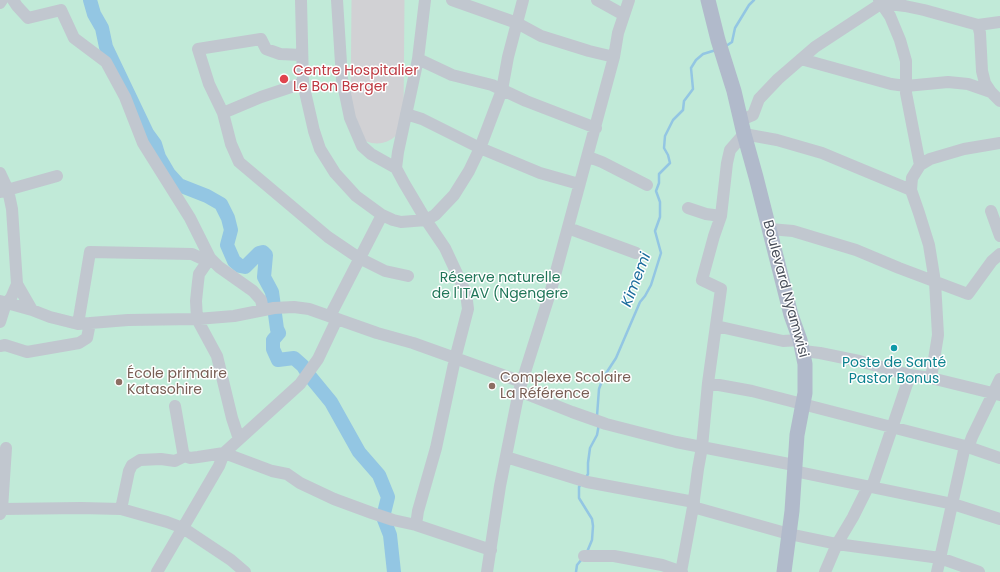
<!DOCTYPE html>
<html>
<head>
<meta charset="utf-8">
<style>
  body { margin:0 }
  canvas { display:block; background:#f1efef }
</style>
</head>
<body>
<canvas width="1000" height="572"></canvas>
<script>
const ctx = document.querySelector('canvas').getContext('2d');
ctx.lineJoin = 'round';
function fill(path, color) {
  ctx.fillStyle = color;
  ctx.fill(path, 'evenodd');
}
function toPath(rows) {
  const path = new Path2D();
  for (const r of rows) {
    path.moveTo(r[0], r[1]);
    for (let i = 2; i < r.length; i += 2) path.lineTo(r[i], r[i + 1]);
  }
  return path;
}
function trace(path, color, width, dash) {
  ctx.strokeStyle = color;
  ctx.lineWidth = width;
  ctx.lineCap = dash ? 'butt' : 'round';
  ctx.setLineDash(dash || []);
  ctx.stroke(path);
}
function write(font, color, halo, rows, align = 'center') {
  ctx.font = font + ' Poppins,sans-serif';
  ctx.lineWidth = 3;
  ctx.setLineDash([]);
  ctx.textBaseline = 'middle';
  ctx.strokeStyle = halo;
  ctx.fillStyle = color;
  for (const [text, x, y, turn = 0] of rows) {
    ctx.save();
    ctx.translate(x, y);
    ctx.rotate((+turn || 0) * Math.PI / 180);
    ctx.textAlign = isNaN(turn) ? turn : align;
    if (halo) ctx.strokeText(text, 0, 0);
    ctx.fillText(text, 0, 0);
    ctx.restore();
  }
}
fill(toPath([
  [0,0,1000,0,1000,572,0,572]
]), '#c1ead8');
trace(toPath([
  [726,46,732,42,735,28,749,5,754,0],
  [597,416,599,389,603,378,616,358,640,302,645,296,651,285,661,253,655,231,660,217,660,202,656,191,659,183,659,174,670,163,668,155,664,148,665,136,673,120,683,110,684,101,693,89,691,68,696,60,703,54,716,50],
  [585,479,588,474,588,463,590,448,597,435,599,424],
  [581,484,579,487,579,498,592,519,593,526,592,540,587,552],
  [576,572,577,565,582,559]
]), '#93c6e3', 2.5);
trace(toPath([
  [90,0,94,14,102,28,106,47,147,133,155,144,159,157,169,174,179,185,207,196,221,204,228,218,231,230,227,245,234,261,240,266,245,267,259,253,263,252,266,255,264,277,272,292,277,329,279,333,273,340,273,349,278,360,294,358,303,366,308,374,331,402,359,452,379,475,388,497,383,517,390,535,394,572]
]), '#93c6e3', 14);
trace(toPath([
  [377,117,378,0]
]), '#d1d1d4', 53);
trace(toPath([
  [13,0,17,6,28,18,61,10,74,38,106,62,125,97,143,143,190,218,210,258,219,267,253,291,261,300,263,309],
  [301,0,303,83,314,131,320,149,335,173,356,196,382,215,393,220,401,222,426,220,435,215,454,195,469,171,480,148,502,90,508,57,523,0],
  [337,0,342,79,350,118,362,146,371,154,396,168],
  [452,0,517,23,541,36,589,51,614,57],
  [597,0,624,15],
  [879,0,890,16,900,40,906,61,906,93,920,165],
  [0,3,2,0],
  [978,25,980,33,982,71,985,83,991,92],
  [302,55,280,54,266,49,261,39,198,49,209,84,223,113,231,144,239,162,328,237,359,258,385,271,408,276],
  [418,59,452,75,492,85,526,101,596,128],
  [801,59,891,84,906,86,948,82,968,84,991,92,1000,101],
  [223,113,261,97,303,83],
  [406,114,422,119,480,148,540,173,579,184],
  [741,120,753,115,759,99,778,79,815,47,882,3,905,6,924,10,978,25,1000,22],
  [587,158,594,159,602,162,647,185],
  [0,173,8,190,12,209,17,284,32,310],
  [0,192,57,176],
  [688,208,706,214,721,216],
  [991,211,1000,236],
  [568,228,636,253],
  [770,229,793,231,856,250,899,268,968,294,992,261,1000,254],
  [210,258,199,274,198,282,196,301,197,319,217,356,232,418,239,439],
  [0,301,32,310,50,317,78,324,128,320,197,319,234,316,274,308,294,307,309,309,377,333,413,343,522,382],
  [330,316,382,215],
  [0,322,6,303,11,298,17,284],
  [78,324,90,252,192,254,207,261],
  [716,326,783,341,800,340],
  [0,346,5,345,27,352,79,343,87,338,90,323],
  [803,351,820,353,859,361,910,375,931,378,1000,395],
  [931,378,938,335,935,282,929,245,919,213,911,190,912,178,920,165,930,159,964,149,1000,143],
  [708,383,752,391,965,446,1000,458],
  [519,391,572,412,606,424,676,442,794,465],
  [175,406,183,452,185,456],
  [968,448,972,437,1000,379],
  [506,457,587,482,694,502],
  [794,471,953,504,1000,519],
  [872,487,910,375],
  [693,507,789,534,837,544,940,558,979,572],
  [2,509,6,448],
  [121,509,129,471,132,465,140,460,161,459,175,461,185,456,190,458,198,457,224,453,272,471,287,474,300,483,334,499,372,513,393,520,416,525,491,550],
  [0,514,2,509,81,508,121,509,167,522,183,528,231,560,245,572],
  [416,525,418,511,436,448,455,359,468,309,466,293,445,248,426,220,404,183,396,168,398,152,418,59,425,0],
  [584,556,614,556,662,565,682,572],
  [157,572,219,466,224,453,300,384,318,359,337,319],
  [487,572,500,486,519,391,551,290,614,57,618,33,629,0],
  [681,572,693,507,698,469,702,447,708,383,721,289,702,280,714,236,721,216,727,163,730,150,744,134,777,140,822,153,911,190],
  [825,572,837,544,853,517,868,487],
  [937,572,965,446]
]), '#c1c7cf', 12);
trace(toPath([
  [708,0,718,40,734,91,744,134,756,177,791,315,800,340,805,364,805,393,797,435,792,511,784,572]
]), '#b1bacb', 15);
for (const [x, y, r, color] of [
  [284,79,5,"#e0444e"],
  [894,348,4,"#0f9aa8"],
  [119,382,4,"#8d6e63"],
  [492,386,4,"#8d6e63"]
]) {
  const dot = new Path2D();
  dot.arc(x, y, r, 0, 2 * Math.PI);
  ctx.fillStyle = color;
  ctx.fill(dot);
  trace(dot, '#fff', 1.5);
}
write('14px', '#be3a42', '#fff', [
  ["Centre Hospitalier",293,71],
  ["Le Bon Berger",293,87]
], 'left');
write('14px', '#207558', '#fff', [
  ["Réserve naturelle",500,278],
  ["de l'ITAV (Ngengere",500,294]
]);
write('14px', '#494f5a', '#fff', [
  ["Boulevard Nyamwisi",785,289,75]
]);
write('14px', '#0d838f', '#fff', [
  ["Poste de Santé",894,363],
  ["Pastor Bonus",894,379]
]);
write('14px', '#785e54', '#fff', [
  ["École primaire",127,374],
  ["Katasohire",127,390],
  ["Complexe Scolaire",500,378],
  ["La Référence",500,394]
], 'left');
write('italic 15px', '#1a6c9c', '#fff', [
  ["Kimemi",637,280,-69]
]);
</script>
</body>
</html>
